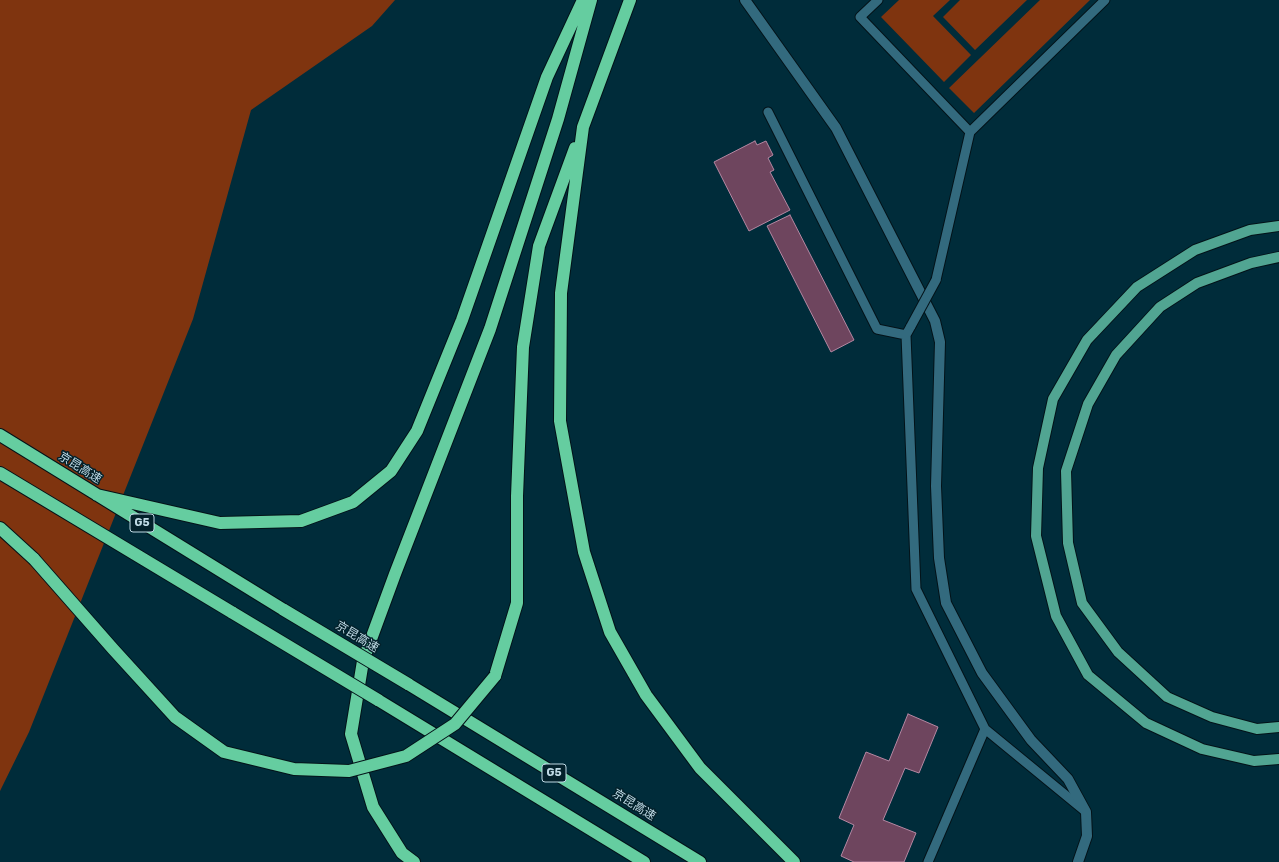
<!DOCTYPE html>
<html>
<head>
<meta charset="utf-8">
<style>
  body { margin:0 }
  canvas { display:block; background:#002c3a }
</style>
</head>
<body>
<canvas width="1279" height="862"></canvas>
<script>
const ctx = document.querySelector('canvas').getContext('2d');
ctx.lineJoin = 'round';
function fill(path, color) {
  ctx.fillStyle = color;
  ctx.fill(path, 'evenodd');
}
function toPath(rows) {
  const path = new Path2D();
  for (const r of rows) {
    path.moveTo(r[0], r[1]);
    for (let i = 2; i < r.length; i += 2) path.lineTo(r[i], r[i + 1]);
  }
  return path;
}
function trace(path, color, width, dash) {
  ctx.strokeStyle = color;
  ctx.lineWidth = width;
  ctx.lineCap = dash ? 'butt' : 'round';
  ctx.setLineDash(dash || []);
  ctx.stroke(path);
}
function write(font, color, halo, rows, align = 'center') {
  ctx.font = font + ' Rubik,"Noto Sans SC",sans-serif';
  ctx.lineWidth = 3;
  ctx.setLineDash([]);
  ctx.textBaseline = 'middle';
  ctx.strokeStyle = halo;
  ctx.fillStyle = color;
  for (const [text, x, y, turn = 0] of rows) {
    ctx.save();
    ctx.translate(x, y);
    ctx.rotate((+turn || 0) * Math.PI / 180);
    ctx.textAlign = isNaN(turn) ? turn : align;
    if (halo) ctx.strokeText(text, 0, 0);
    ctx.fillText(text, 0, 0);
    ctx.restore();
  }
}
fill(toPath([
  [0,0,395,0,372,26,251,110,193,319,29,732,0,791],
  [899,0,950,0,933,16,971,55,944,82,881,17],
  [960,0,1027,0,975,50,943,17],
  [1040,0,1090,0,974,113,949,88]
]), '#7f340f');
const building = toPath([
  [755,141,757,145,766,141,773,155,768,158,774,170,770,172,790,210,749,231,714,162,755,141],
  [790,215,854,340,831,352,767,226,790,215],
  [908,714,938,727,919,773,905,768,883,820,916,833,904,862,854,862,841,856,854,825,839,818,866,752,889,761,908,714]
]);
fill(building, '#6e455e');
trace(building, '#b587a2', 1);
const service = toPath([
  [878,0,860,17,970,132,1105,0],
  [768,112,877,329,906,335],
  [936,280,970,132],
  [911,326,906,335,916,589,985,729,1085,811],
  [928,862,985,729]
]);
const minor = toPath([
  [745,0,836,128,935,321,940,342,936,486,939,558,946,603,982,673,1031,740,1068,779,1086,812,1087,836,1078,862]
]);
const primary = toPath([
  [1279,226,1250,230,1195,250,1137,287,1087,340,1053,399,1038,468,1036,536,1056,616,1088,675,1146,723,1202,749,1254,761,1279,759],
  [1279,257,1251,263,1197,283,1160,307,1116,355,1088,404,1066,471,1068,543,1082,603,1118,652,1167,697,1212,717,1257,729,1279,727]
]);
const motorway = toPath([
  [630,0,583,127,561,293,560,421,584,552,610,632,646,695,700,768,794,862],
  [0,435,284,610],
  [0,473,233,613],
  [97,495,220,523,301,521,353,502,391,471,417,431,462,320,547,77,583,0],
  [0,528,34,559],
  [495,676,517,603,517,496,523,347,539,246,575,148],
  [408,684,700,862],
  [378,700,644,862],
  [414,862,402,853,373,807,351,734,363,661,395,574,490,329,558,119,591,0]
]);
trace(service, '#031218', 11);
trace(minor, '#031218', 12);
trace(primary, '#031218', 12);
trace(motorway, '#031218', 14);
trace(service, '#336a7e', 9);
trace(minor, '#336a7e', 10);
trace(primary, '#51a592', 10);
trace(motorway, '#65cda0', 12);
const serviceBridge = toPath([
  [911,326,936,280]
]);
const motorwayBridge = toPath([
  [34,559,113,649,175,717,224,752,294,769,349,771,406,756,455,724,495,676],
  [284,610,408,684],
  [233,613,378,700]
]);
trace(serviceBridge, '#031218', 11, []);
trace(motorwayBridge, '#031218', 14, []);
trace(serviceBridge, '#336a7e', 9);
trace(motorwayBridge, '#65cda0', 12);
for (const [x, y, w] of [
  [142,523,24],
  [554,773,24]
]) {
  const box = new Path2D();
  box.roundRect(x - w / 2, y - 9, w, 18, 3);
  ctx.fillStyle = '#03212b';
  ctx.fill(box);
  trace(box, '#bfdae5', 1);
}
write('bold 11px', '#bfdae5', null, [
  ["G5",142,523],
  ["G5",554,773]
]);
write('12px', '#bfdae5', '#03212b', [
  ["京昆高速",80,468,32],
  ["京昆高速",357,637,31],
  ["京昆高速",634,805,32]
]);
</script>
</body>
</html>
